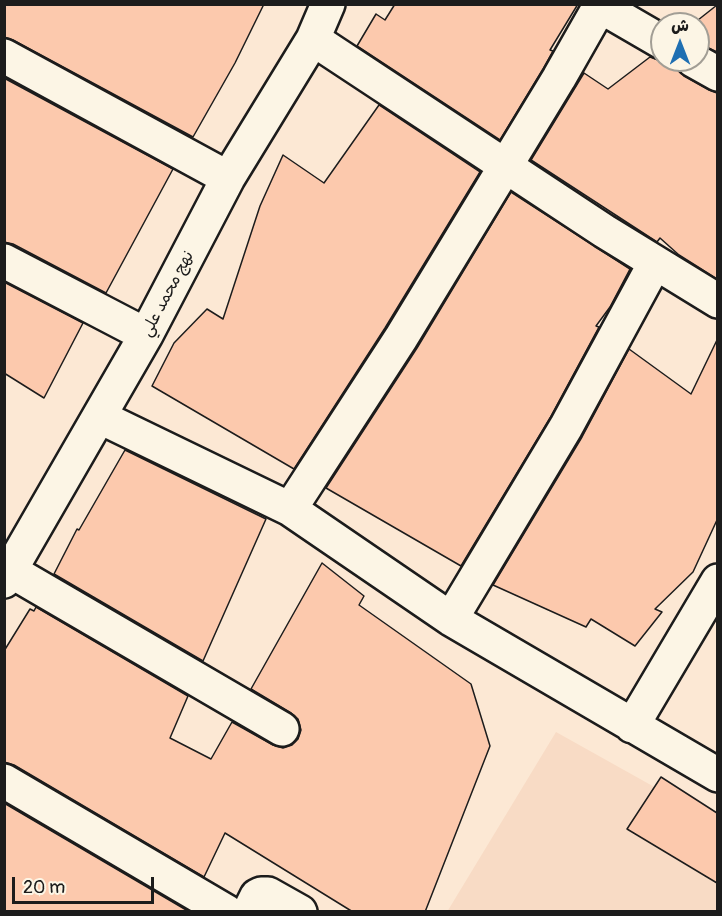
<!DOCTYPE html>
<html>
<head>
<meta charset="utf-8">
<style>
  body { margin:0 }
  #map { position:relative; width:722px; height:916px; overflow:hidden; background:#fce8d4; font-family:Pangolin,"Playpen Sans Arabic",sans-serif }
  canvas { display:block }
  .frame { position:absolute; inset:0; border:6px solid #1c1c1c; pointer-events:none }
  .north { position:absolute; left:650px; top:12px; width:60px; height:60px; box-sizing:border-box; background:#fcf5e5; border:2px solid #a29e95; border-radius:50%; rotate:0deg; font-size:16px; font-weight:700; line-height:24px; text-align:center; color:#1c1c1c }
  .north::after { content:''; display:block; margin:auto; width:21px; height:27px; background:#1f6fb2; clip-path:polygon(50% 0,100% 100%,50% 72%,0 100%) }
  .scale { position:absolute; left:12px; top:877px; width:142px; height:27px; box-sizing:border-box; border:3px solid #1c1c1c; border-top:0; padding-left:8px; font-size:18px; line-height:21px; white-space:nowrap; color:#1c1c1c; -webkit-text-stroke:4px #fcf5e5; paint-order:stroke }
</style>
</head>
<body>
<div id="map">
<canvas width="722" height="916"></canvas>
<div class="frame"></div>
<div class="north">ش</div>
<div class="scale">20 m</div>
</div>
<script>
const ctx = document.querySelector('canvas').getContext('2d');
ctx.lineJoin = 'round';
function fill(path, color) {
  ctx.fillStyle = color;
  ctx.fill(path, 'evenodd');
}
function toPath(rows) {
  const path = new Path2D();
  for (const r of rows) {
    path.moveTo(r[0], r[1]);
    for (let i = 2; i < r.length; i += 2) path.lineTo(r[i], r[i + 1]);
  }
  return path;
}
function trace(path, color, width, dash) {
  ctx.strokeStyle = color;
  ctx.lineWidth = width;
  ctx.lineCap = dash ? 'butt' : 'round';
  ctx.setLineDash(dash || []);
  ctx.stroke(path);
}
function write(font, color, halo, rows, align = 'center') {
  ctx.font = font + ' Pangolin,"Playpen Sans Arabic",sans-serif';
  ctx.lineWidth = 4.5;
  ctx.setLineDash([]);
  ctx.textBaseline = 'middle';
  ctx.strokeStyle = halo;
  ctx.fillStyle = color;
  for (const [text, x, y, turn = 0] of rows) {
    ctx.save();
    ctx.translate(x, y);
    ctx.rotate((+turn || 0) * Math.PI / 180);
    ctx.textAlign = isNaN(turn) ? turn : align;
    if (halo) ctx.strokeText(text, 0, 0);
    ctx.fillText(text, 0, 0);
    ctx.restore();
  }
}
fill(toPath([
  [556,732,717,822,717,911,447,912]
]), '#f8dbc5');
const building = toPath([
  [4,4,264,4,235,63,193,137,13,40,4,37,4,4],
  [395,4,578,4,550,50,553,51,543,69,500,140,357,46,376,14,385,20,395,4],
  [717,5,717,52,698,43,698,24,693,24,717,5],
  [650,57,661,61,674,60,677,69,684,76,709,90,717,93,717,279,679,255,660,238,657,242,531,160,584,73,608,89,650,57],
  [4,78,173,169,106,293,13,244,4,242,4,78],
  [379,105,480,172,385,328,294,469,152,386,174,343,207,309,223,319,260,206,283,155,324,183,379,105],
  [511,192,630,269,610,307,596,326,599,327,550,418,461,566,326,488,417,348,511,192],
  [4,282,83,323,44,398,4,373,4,282],
  [717,340,717,520,693,572,655,609,662,612,635,646,591,619,586,627,493,585,582,437,629,349,691,394,717,340],
  [125,450,266,519,203,661,54,574,77,529,79,530,125,450],
  [322,563,364,596,359,605,471,684,490,746,425,912,353,912,225,833,204,877,14,765,4,762,4,651,30,609,34,611,36,607,188,696,170,738,211,759,232,722,273,745,283,748,292,745,298,739,301,730,298,719,291,713,251,689,322,563],
  [661,777,717,813,717,883,627,829,661,777],
  [4,803,188,911,188,912,4,912,4,803]
]);
fill(building, '#fcc9ad');
trace(building, '#1c1c1c', 1.5);
const street = toPath([
  [600,6,662,42],
  [313,39,604,231,718,301],
  [4,56,228,178],
  [693,60,718,74],
  [4,261,146,335],
  [100,417,290,509,451,619,718,775],
  [290,509,401,338,559,78,601,4],
  [11,571,282,729],
  [4,581,146,335,228,178,313,39,328,4],
  [451,619,566,427,655,263],
  [632,726,718,581],
  [4,781,227,912],
  [249,912,257,896,261,894,268,894,300,912]
]);
trace(street, '#1c1c1c', 38);
trace(street, '#fcf5e5', 33);
write('16px', '#1c1c1c', '#fcf5e5', [
  ["نهج محمد علي",168,294,-62]
]);
</script>
</body>
</html>
